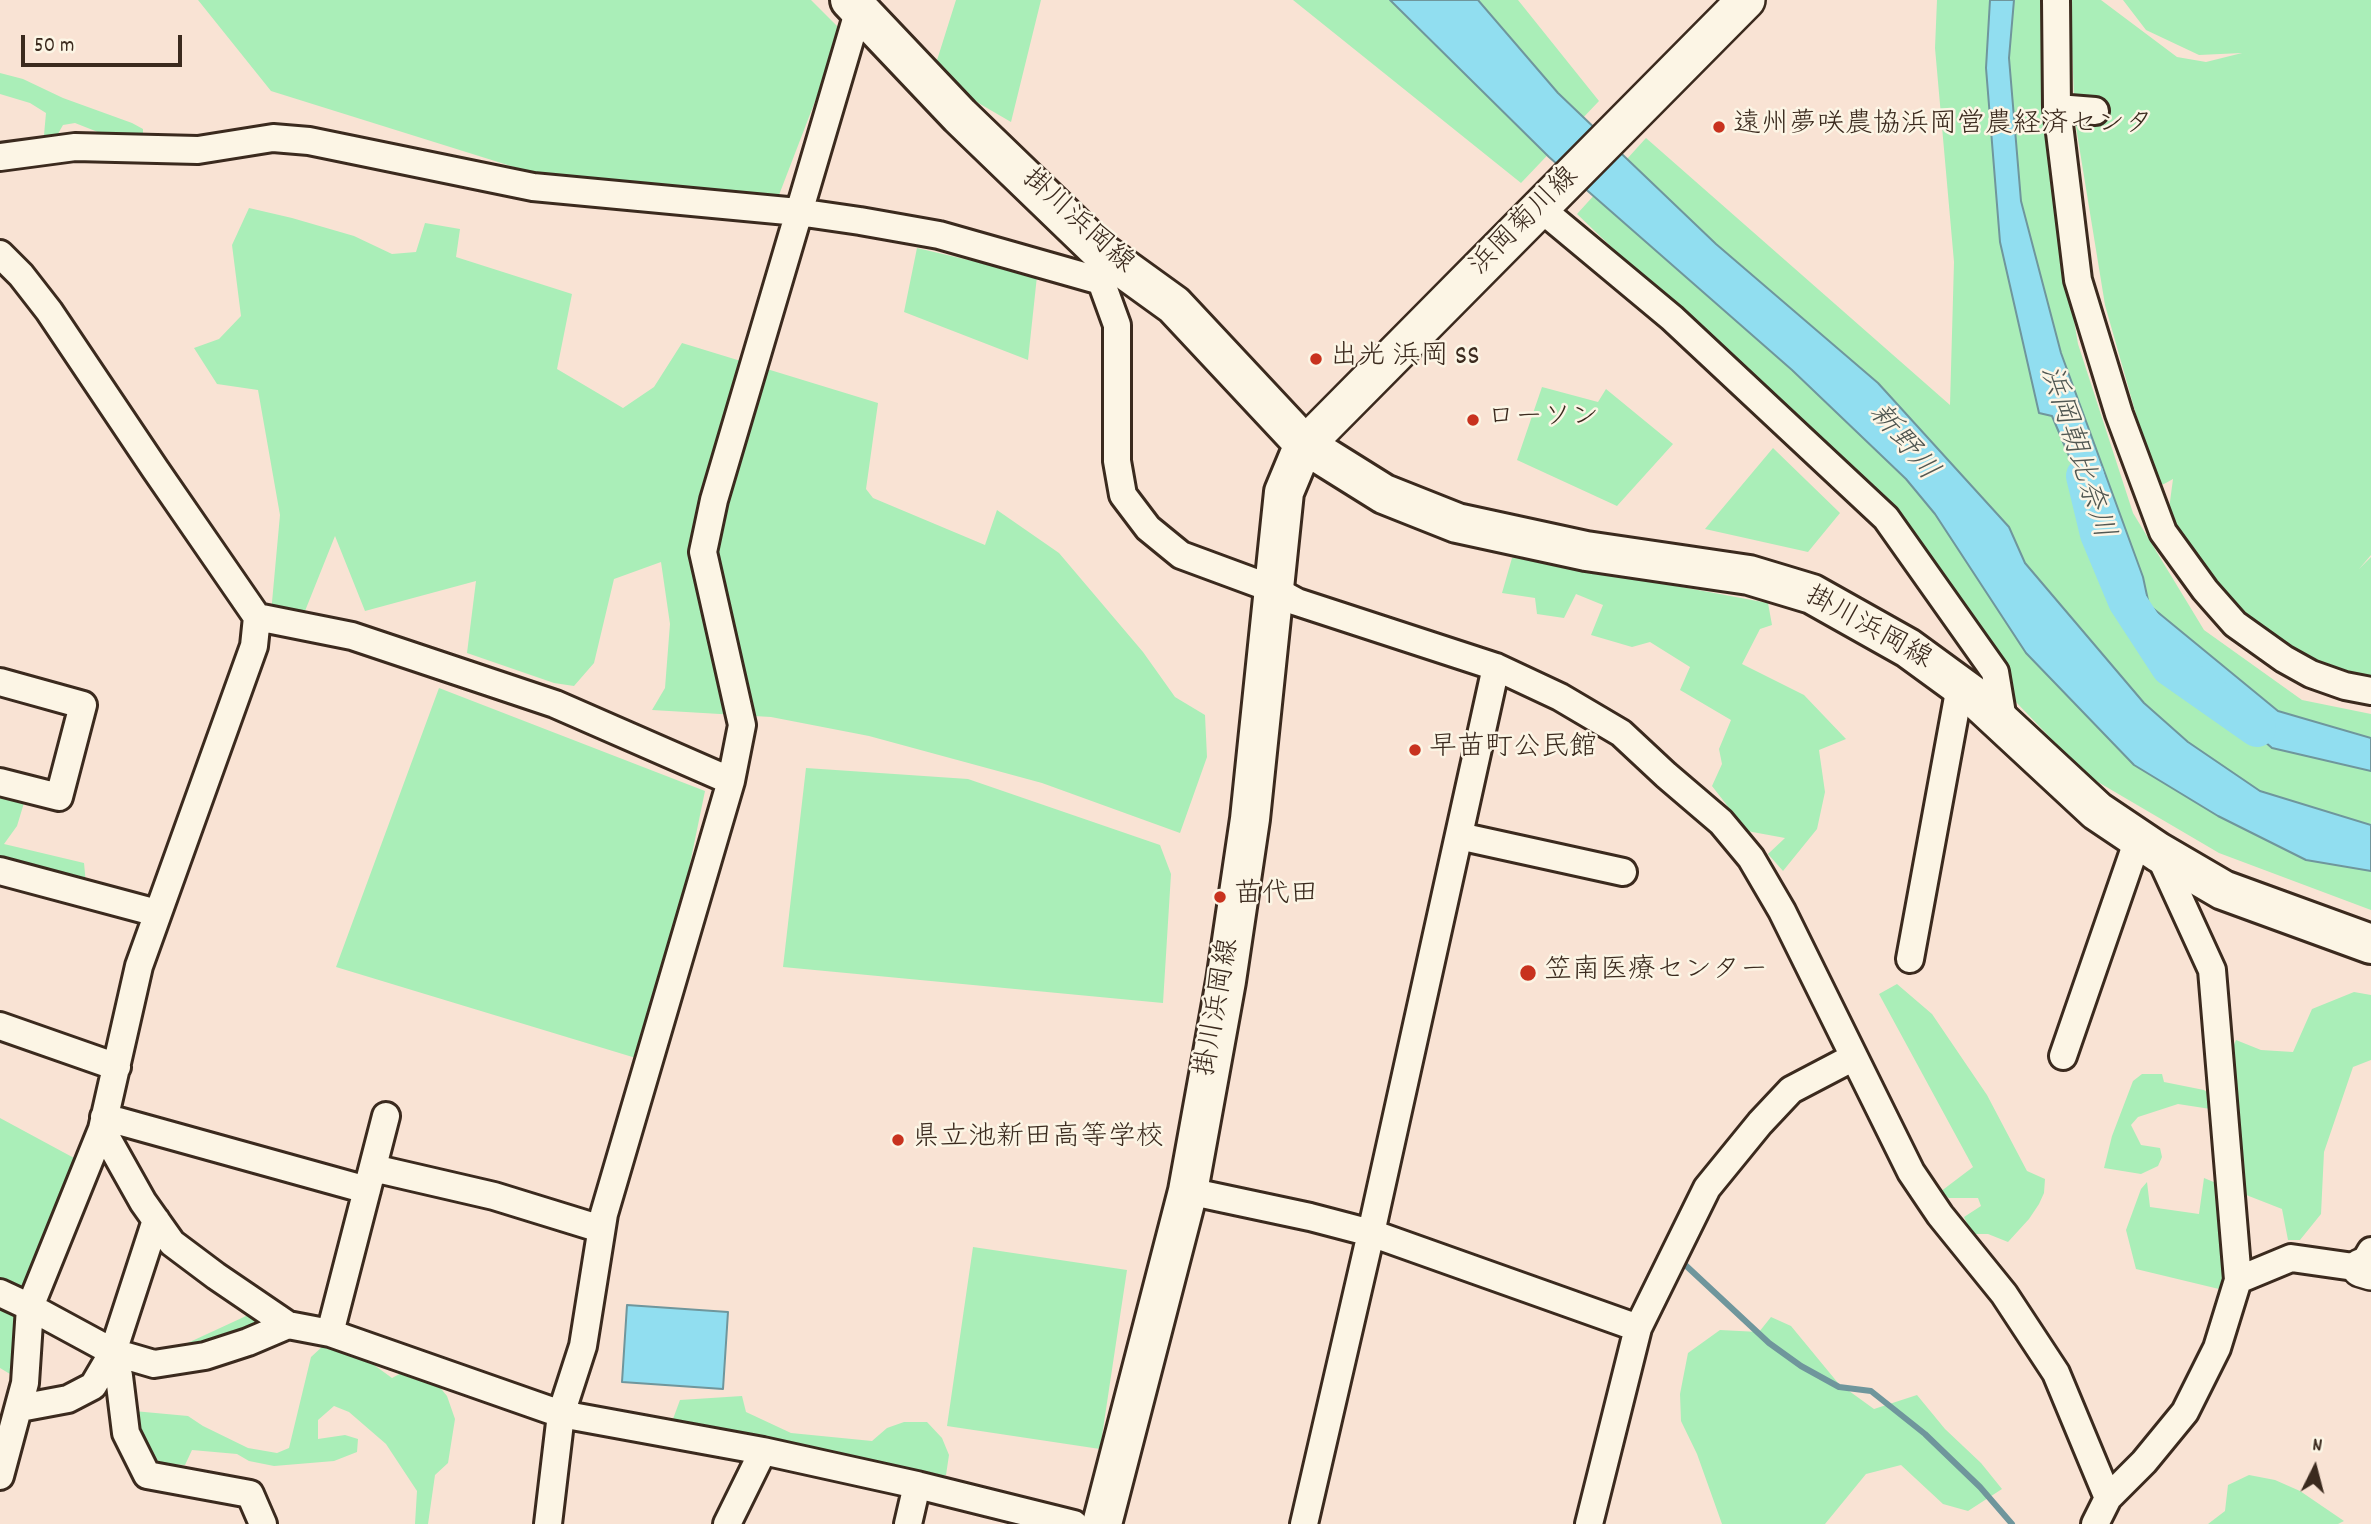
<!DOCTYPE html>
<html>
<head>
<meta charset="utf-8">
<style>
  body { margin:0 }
  #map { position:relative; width:2371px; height:1524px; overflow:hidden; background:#f9e3d4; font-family:Dekko,sans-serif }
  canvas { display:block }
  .north { position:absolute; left:2280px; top:1433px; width:70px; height:70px; -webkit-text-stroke:5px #fcf5e5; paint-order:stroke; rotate:6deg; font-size:19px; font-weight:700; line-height:28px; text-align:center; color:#3b2a1e }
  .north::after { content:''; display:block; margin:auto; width:24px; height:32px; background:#3b2a1e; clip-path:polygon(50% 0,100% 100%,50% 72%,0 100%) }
  .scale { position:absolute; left:21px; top:35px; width:161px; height:32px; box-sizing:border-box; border:4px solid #3b2a1e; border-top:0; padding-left:9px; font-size:21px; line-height:24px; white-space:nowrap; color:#3b2a1e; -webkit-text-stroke:5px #fcf5e5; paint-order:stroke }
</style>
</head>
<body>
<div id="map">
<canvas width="2371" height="1524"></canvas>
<div class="north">N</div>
<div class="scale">50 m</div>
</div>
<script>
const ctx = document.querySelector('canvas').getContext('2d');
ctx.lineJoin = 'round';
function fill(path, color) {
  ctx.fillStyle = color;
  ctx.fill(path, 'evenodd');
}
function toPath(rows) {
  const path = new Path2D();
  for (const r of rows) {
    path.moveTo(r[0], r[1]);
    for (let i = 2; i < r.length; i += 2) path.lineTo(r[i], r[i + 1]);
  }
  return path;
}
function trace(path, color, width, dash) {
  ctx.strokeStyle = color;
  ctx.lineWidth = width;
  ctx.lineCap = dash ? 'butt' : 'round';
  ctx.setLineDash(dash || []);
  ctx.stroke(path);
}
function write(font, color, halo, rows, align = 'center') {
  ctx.font = font + ' Dekko,"Klee One",sans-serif';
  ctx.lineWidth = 5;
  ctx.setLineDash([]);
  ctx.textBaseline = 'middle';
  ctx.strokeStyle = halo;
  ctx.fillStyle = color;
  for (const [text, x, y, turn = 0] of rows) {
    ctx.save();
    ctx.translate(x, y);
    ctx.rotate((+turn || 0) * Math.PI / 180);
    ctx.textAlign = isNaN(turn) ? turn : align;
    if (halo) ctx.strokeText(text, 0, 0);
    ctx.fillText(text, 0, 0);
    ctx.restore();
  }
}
fill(toPath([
  [198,0,811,0,842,31,779,195,594,192,271,91],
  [956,0,1041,0,1011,122,932,76],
  [1293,0,1518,0,1599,101,1521,183],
  [1937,0,2041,0,2043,113,2049,172,2078,344,2133,513,2204,630,2302,700,2371,714,2371,910,2219,853,2086,775,2015,701,2009,682,1868,493,1577,214,1646,138,1950,405,1954,262,1935,48],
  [2070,0,2101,0,2177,57,2206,62,2242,53,2199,55,2146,30,2123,0,2371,0,2371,555,2359,569,2371,557,2371,682,2326,672,2240,614,2192,554,2169,509,2173,479,2164,484,2156,485,2105,305,2075,121],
  [0,73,23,79,63,98,132,123,143,129,143,136,108,136,75,123,63,125,55,139,44,135,46,113,30,103,0,94],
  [249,208,292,218,354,236,392,254,416,252,425,223,460,229,456,257,572,294,557,369,623,408,654,387,682,343,878,403,866,489,873,498,985,545,997,510,1059,553,1143,652,1175,697,1205,715,1207,757,1180,833,1042,783,869,736,771,717,652,710,665,688,670,624,661,562,614,579,594,663,574,686,554,683,467,653,476,581,365,611,335,536,305,611,271,613,280,515,258,390,217,384,194,348,219,339,241,316,232,245],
  [917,248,1037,276,1028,360,904,312],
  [1542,387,1598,402,1606,389,1673,444,1617,506,1517,460],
  [1773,448,1840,513,1808,552,1705,529],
  [1512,558,1531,559,1768,603,1772,625,1760,629,1742,664,1804,695,1846,739,1819,750,1825,792,1817,829,1783,871,1768,854,1785,838,1747,831,1712,786,1722,764,1719,749,1731,720,1680,690,1690,667,1650,642,1632,647,1591,635,1603,605,1576,594,1564,618,1537,614,1535,598,1502,593],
  [439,688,705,791,649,1062,336,967],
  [806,768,968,779,1160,845,1171,874,1163,1003,783,967],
  [0,787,27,793,17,826,4,844,84,863,86,884,0,865],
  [1897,984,1932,1014,1987,1095,2027,1171,2045,1179,2044,1193,2039,1204,2029,1219,2008,1242,1988,1234,1972,1234,1964,1217,1981,1206,1978,1198,1949,1198,1940,1192,1973,1167,1879,994],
  [2354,992,2371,995,2371,1060,2353,1067,2324,1152,2321,1214,2300,1240,2288,1240,2282,1209,2236,1191,2230,1054,2236,1040,2261,1050,2293,1052,2312,1009],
  [2142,1074,2162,1074,2164,1082,2204,1090,2218,1100,2217,1110,2178,1104,2138,1117,2131,1125,2141,1145,2160,1148,2162,1157,2158,1166,2141,1174,2104,1168,2112,1136,2133,1081],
  [0,1118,87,1165,24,1304,25,1383,0,1368],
  [2204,1178,2221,1185,2229,1266,2219,1289,2136,1269,2126,1230,2141,1189,2147,1182,2150,1207,2199,1214],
  [973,1247,1127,1270,1100,1449,947,1426],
  [259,1310,281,1324,153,1359],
  [1771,1317,1791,1326,1838,1383,1874,1409,1917,1395,1945,1429,1981,1463,2002,1489,1968,1511,1943,1504,1901,1465,1866,1474,1825,1524,1722,1524,1697,1454,1681,1421,1680,1394,1688,1353,1720,1330,1759,1332],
  [324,1345,363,1357,392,1378,405,1371,433,1379,447,1396,455,1419,448,1463,435,1475,428,1524,415,1524,417,1491,386,1444,349,1412,334,1406,318,1420,318,1439,345,1435,358,1439,357,1452,334,1461,274,1466,249,1461,237,1454,192,1450,185,1465,168,1464,142,1456,123,1410,188,1416,203,1426,248,1448,277,1453,289,1448,311,1357],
  [742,1396,746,1412,791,1433,872,1441,887,1428,904,1422,927,1422,942,1438,949,1455,946,1475,919,1478,692,1429,673,1419,680,1400],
  [2249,1475,2275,1480,2300,1491,2344,1521,2338,1524,2208,1524,2225,1511,2228,1485]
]), '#aaeeb8');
const water = toPath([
  [1390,0,1478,0,1558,93,1716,244,1878,383,2009,527,2025,563,2144,703,2188,742,2260,791,2371,825,2371,871,2306,860,2218,816,2134,765,2026,653,1935,514,1906,479,1792,370,1549,157,1390,0],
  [1990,0,2014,0,2009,58,2021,201,2061,353,2143,577,2149,605,2278,711,2371,738,2371,771,2272,748,2158,649,2125,588,2052,416,2039,413,2000,242,1986,68,1990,0],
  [627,1305,728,1312,723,1389,622,1382,627,1305]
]);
fill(water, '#91def0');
trace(water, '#6f969c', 2);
trace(toPath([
  [1681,1261,1769,1343,1801,1366,1839,1387,1871,1391,1925,1434,1980,1487,2012,1524]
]), '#6f969c', 6);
trace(toPath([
  [2085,476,2099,534,2127,601,2170,667,2257,728]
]), '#91def0', 38);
const street = toPath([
  [2056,0,2057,108,2078,280,2119,414,2163,532,2205,590,2235,624,2284,659,2311,674,2345,686,2371,691],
  [2057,108,2095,111],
  [0,157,75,147,198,150,273,138,309,141,533,187,798,212,860,221,939,235,1101,281],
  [1540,208,1672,318,1886,518,1995,672,2004,726],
  [1102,253,1101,281,1117,325,1117,461,1123,495,1148,528,1181,555,1273,589,1297,602,1496,667,1560,697,1621,733,1666,775,1721,822,1751,858,1782,911,1911,1172,1940,1215,2004,1294,2056,1373,2108,1498],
  [0,254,21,275,49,311,155,469,257,617,254,646,139,966,102,1129,30,1307,25,1383,0,1476],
  [257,617,352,636,555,704,731,781],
  [0,682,83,705,59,797,0,782],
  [1459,836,1623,872],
  [0,871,157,913],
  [1910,959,1960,686],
  [0,1026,117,1067],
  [2063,1056,2138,839],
  [104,1117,367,1190],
  [102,1129,143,1202,172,1243,216,1276,288,1325],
  [373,1168,494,1196,601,1229],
  [1188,1191,1310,1217,1371,1233,1638,1328,1589,1524],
  [2238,1280,2291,1258,2361,1268,2371,1251],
  [0,1293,30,1307,113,1352,154,1364,205,1356,248,1342,288,1325,330,1333,561,1414,763,1451,917,1485,1074,1524],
  [1638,1328,1707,1188,1760,1123,1791,1090,1854,1057],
  [330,1333,386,1116],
  [113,1352,119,1376,126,1433,147,1475,250,1494,263,1524],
  [20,1408,68,1399,93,1386,113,1352,156,1220],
  [548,1524,561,1414,583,1346,604,1214,731,781,742,725,703,552,714,500,859,9],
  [727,1524,763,1451],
  [908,1524,917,1485],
  [1304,1524,1371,1233,1496,667],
  [2095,1524,2108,1498,2144,1462,2185,1412,2217,1348,2238,1280,2212,970,2158,852]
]);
const secondary = toPath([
  [1304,444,1313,437,1746,0],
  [2361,1268,2371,1271]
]);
const primary = toPath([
  [850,0,960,116,1102,253,1174,305,1304,444,1384,494,1457,523,1586,551,1749,575,1812,594,1908,648,1971,694,2097,811,2158,852,2223,890,2371,944],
  [1102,1524,1188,1191,1226,981,1250,819,1284,492,1304,444]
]);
trace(street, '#3b2a1e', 32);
trace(secondary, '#3b2a1e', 42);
trace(primary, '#3b2a1e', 44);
trace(street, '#fcf5e5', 26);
trace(secondary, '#fcf5e5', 37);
trace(primary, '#fcf5e5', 38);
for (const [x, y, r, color] of [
  [1719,127,7,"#c8321e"],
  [1316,359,7,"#c8321e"],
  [1473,420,7,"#c8321e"],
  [1415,750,7,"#c8321e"],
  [1220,897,7,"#c8321e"],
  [1528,973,9,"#c8321e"],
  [898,1140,7,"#c8321e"]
]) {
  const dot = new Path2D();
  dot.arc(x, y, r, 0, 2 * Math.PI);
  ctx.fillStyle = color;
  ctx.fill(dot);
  trace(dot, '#fcf5e5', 2.5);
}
write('28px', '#3b2a1e', '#fcf5e5', [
  ["遠州夢咲農協浜岡営農経済センタ",1733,127],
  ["出光 浜岡 SS",1330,359],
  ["ローソン",1487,420],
  ["早苗町公民館",1429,750],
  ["苗代田",1234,897],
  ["笠南医療センター",1544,973],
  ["県立池新田高等学校",912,1140]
], 'left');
write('28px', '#3b2a1e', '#fcf5e5', [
  ["掛川浜岡線",1076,223,42],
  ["浜岡菊川線",1526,223,-45],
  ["掛川浜岡線",1867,630,29],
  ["掛川浜岡線",1220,1008,-80]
]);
write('italic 30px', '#505752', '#fcf5e5', [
  ["新野川",1901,444,50],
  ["浜岡朝比奈川",2074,453,72]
]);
</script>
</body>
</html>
